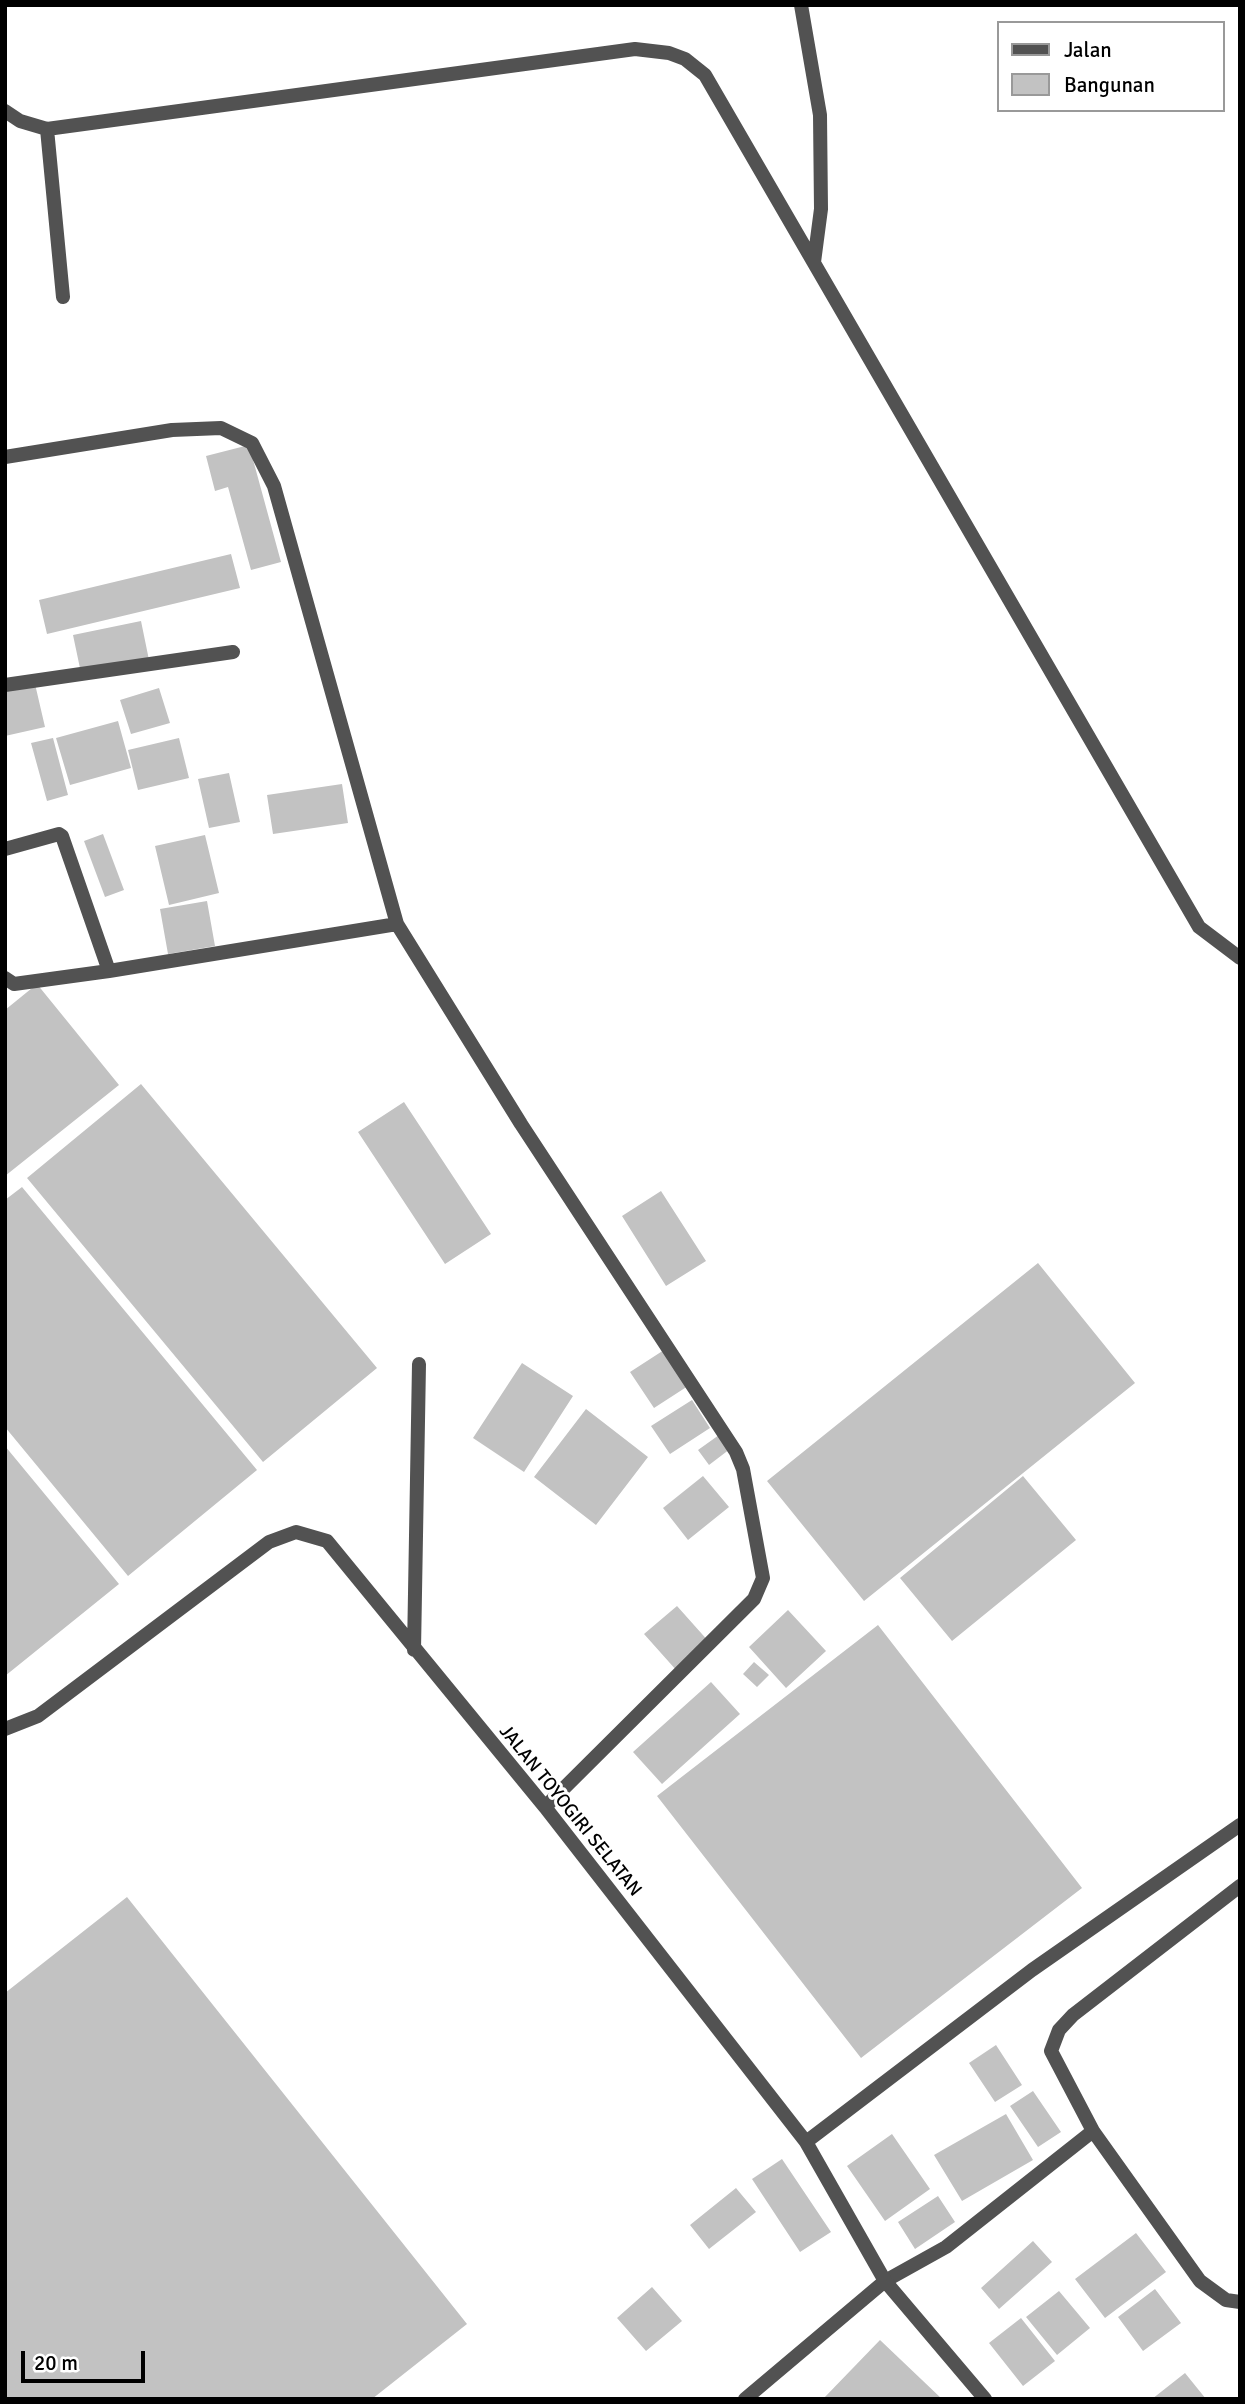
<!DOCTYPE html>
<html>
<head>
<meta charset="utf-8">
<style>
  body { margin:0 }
  #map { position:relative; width:1245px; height:2404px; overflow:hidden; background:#fff; font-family:Signika,sans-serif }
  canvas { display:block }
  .frame { position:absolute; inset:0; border:7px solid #000; pointer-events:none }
  .legend { position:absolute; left:997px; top:21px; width:228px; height:91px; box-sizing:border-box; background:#fff; border:2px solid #999; margin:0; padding:9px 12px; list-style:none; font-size:21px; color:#000 }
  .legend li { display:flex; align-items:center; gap:14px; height:35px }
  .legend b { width:35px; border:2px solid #999 }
  .scale { position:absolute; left:21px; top:2351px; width:124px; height:32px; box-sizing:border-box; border:4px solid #000; border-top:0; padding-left:9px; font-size:21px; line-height:24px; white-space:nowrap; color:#000; -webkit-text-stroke:5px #fff; paint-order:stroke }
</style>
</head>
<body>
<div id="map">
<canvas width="1245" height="2404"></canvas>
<div class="frame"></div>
<ul class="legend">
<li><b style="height:9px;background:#525252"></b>Jalan</li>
<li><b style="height:19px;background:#c2c2c2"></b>Bangunan</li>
</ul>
<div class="scale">20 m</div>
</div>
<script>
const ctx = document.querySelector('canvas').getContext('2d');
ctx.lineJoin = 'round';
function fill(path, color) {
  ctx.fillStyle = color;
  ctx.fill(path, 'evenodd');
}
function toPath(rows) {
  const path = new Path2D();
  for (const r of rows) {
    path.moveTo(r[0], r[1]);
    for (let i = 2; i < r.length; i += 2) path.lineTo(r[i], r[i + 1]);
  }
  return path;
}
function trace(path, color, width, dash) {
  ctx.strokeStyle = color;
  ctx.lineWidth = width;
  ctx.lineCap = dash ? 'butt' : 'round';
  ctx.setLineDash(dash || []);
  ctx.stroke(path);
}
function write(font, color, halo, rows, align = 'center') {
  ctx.font = font + ' Signika,sans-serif';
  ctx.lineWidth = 6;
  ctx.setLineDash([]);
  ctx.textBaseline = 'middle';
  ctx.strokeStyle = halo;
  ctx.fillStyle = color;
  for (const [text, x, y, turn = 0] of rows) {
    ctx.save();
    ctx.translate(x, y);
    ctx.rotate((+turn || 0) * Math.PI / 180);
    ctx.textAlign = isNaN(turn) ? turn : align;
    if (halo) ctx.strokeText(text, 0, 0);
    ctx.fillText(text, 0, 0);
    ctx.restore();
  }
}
fill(toPath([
  [249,445,281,562,251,570,228,487,215,491,206,456],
  [231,554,240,588,47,634,39,600],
  [141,621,149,660,81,673,73,635],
  [35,684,45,727,5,736,5,691],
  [159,688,170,723,131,734,120,700],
  [118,721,131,768,70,785,56,738],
  [53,738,68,795,47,801,31,743],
  [179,738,189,778,138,790,128,750],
  [229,773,240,822,209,828,198,779],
  [342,784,348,823,273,834,267,795],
  [103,834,124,890,105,897,84,841],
  [205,835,219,893,169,905,155,846],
  [207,901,215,946,168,954,160,909],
  [37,984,119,1085,5,1176,5,1010],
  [141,1084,377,1368,263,1462,27,1178],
  [404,1102,491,1234,445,1264,358,1132],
  [22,1187,257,1470,128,1576,5,1427,5,1200],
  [661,1191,706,1261,666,1286,622,1216],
  [1038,1263,1135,1383,864,1601,767,1481],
  [664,1350,688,1386,654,1408,630,1372],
  [522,1363,573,1396,524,1472,473,1438],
  [692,1400,710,1428,670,1454,651,1426],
  [586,1409,648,1457,596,1525,534,1477],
  [719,1435,730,1449,709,1465,698,1450],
  [5,1446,119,1584,5,1676],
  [703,1476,729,1507,688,1540,663,1508],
  [1023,1476,1076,1540,952,1641,900,1578],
  [677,1606,710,1643,677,1671,644,1634],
  [788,1610,826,1651,786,1688,749,1647],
  [878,1625,1082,1888,861,2058,657,1796],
  [754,1662,769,1675,757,1687,743,1674],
  [711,1682,740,1714,662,1784,633,1752],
  [127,1897,467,2324,372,2399,5,2399,5,1993],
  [996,2045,1022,2085,995,2102,969,2063],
  [1033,2091,1061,2132,1038,2147,1010,2106],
  [1006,2114,1033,2160,962,2201,934,2155],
  [892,2134,930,2189,885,2221,847,2166],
  [782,2159,831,2232,800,2252,752,2179],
  [736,2188,756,2212,709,2249,690,2225],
  [938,2196,955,2222,915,2249,898,2222],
  [1136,2233,1166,2272,1105,2318,1075,2279],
  [1033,2241,1052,2262,999,2309,981,2288],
  [652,2287,682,2321,646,2351,617,2318],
  [1155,2289,1181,2323,1143,2351,1118,2317],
  [1059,2291,1090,2328,1057,2355,1026,2317],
  [1021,2318,1055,2361,1023,2386,989,2343],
  [880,2340,942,2399,823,2399],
  [1185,2373,1206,2399,1152,2399]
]), '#c2c2c2');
trace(toPath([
  [801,5,820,115,821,209,814,262],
  [5,111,20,121,47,129,635,49,669,53,685,59,705,75,1199,927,1240,958],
  [47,129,63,297],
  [1240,1886,1073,2015,1059,2030,1051,2051,1093,2131,1200,2281,1226,2300,1240,2302],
  [885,2281,946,2247,1093,2131]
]), '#525252', 14);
trace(toPath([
  [5,457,172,430,221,428,252,443,274,486,397,924,521,1124,736,1452,743,1469,763,1578,754,1599,545,1807],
  [5,685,233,652],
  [5,849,59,834,62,836,109,971,14,984,5,978],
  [109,971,397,924],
  [414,1650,419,1364],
  [5,1729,38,1716,269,1542,296,1532,327,1541,545,1807,806,2142,885,2281,985,2399],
  [806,2142,1032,1970,1240,1825],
  [745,2399,885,2281]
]), '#525252', 14);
write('19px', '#000', '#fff', [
  ["JALAN TOYOGIRI SELATAN",570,1811,51]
]);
</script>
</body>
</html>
